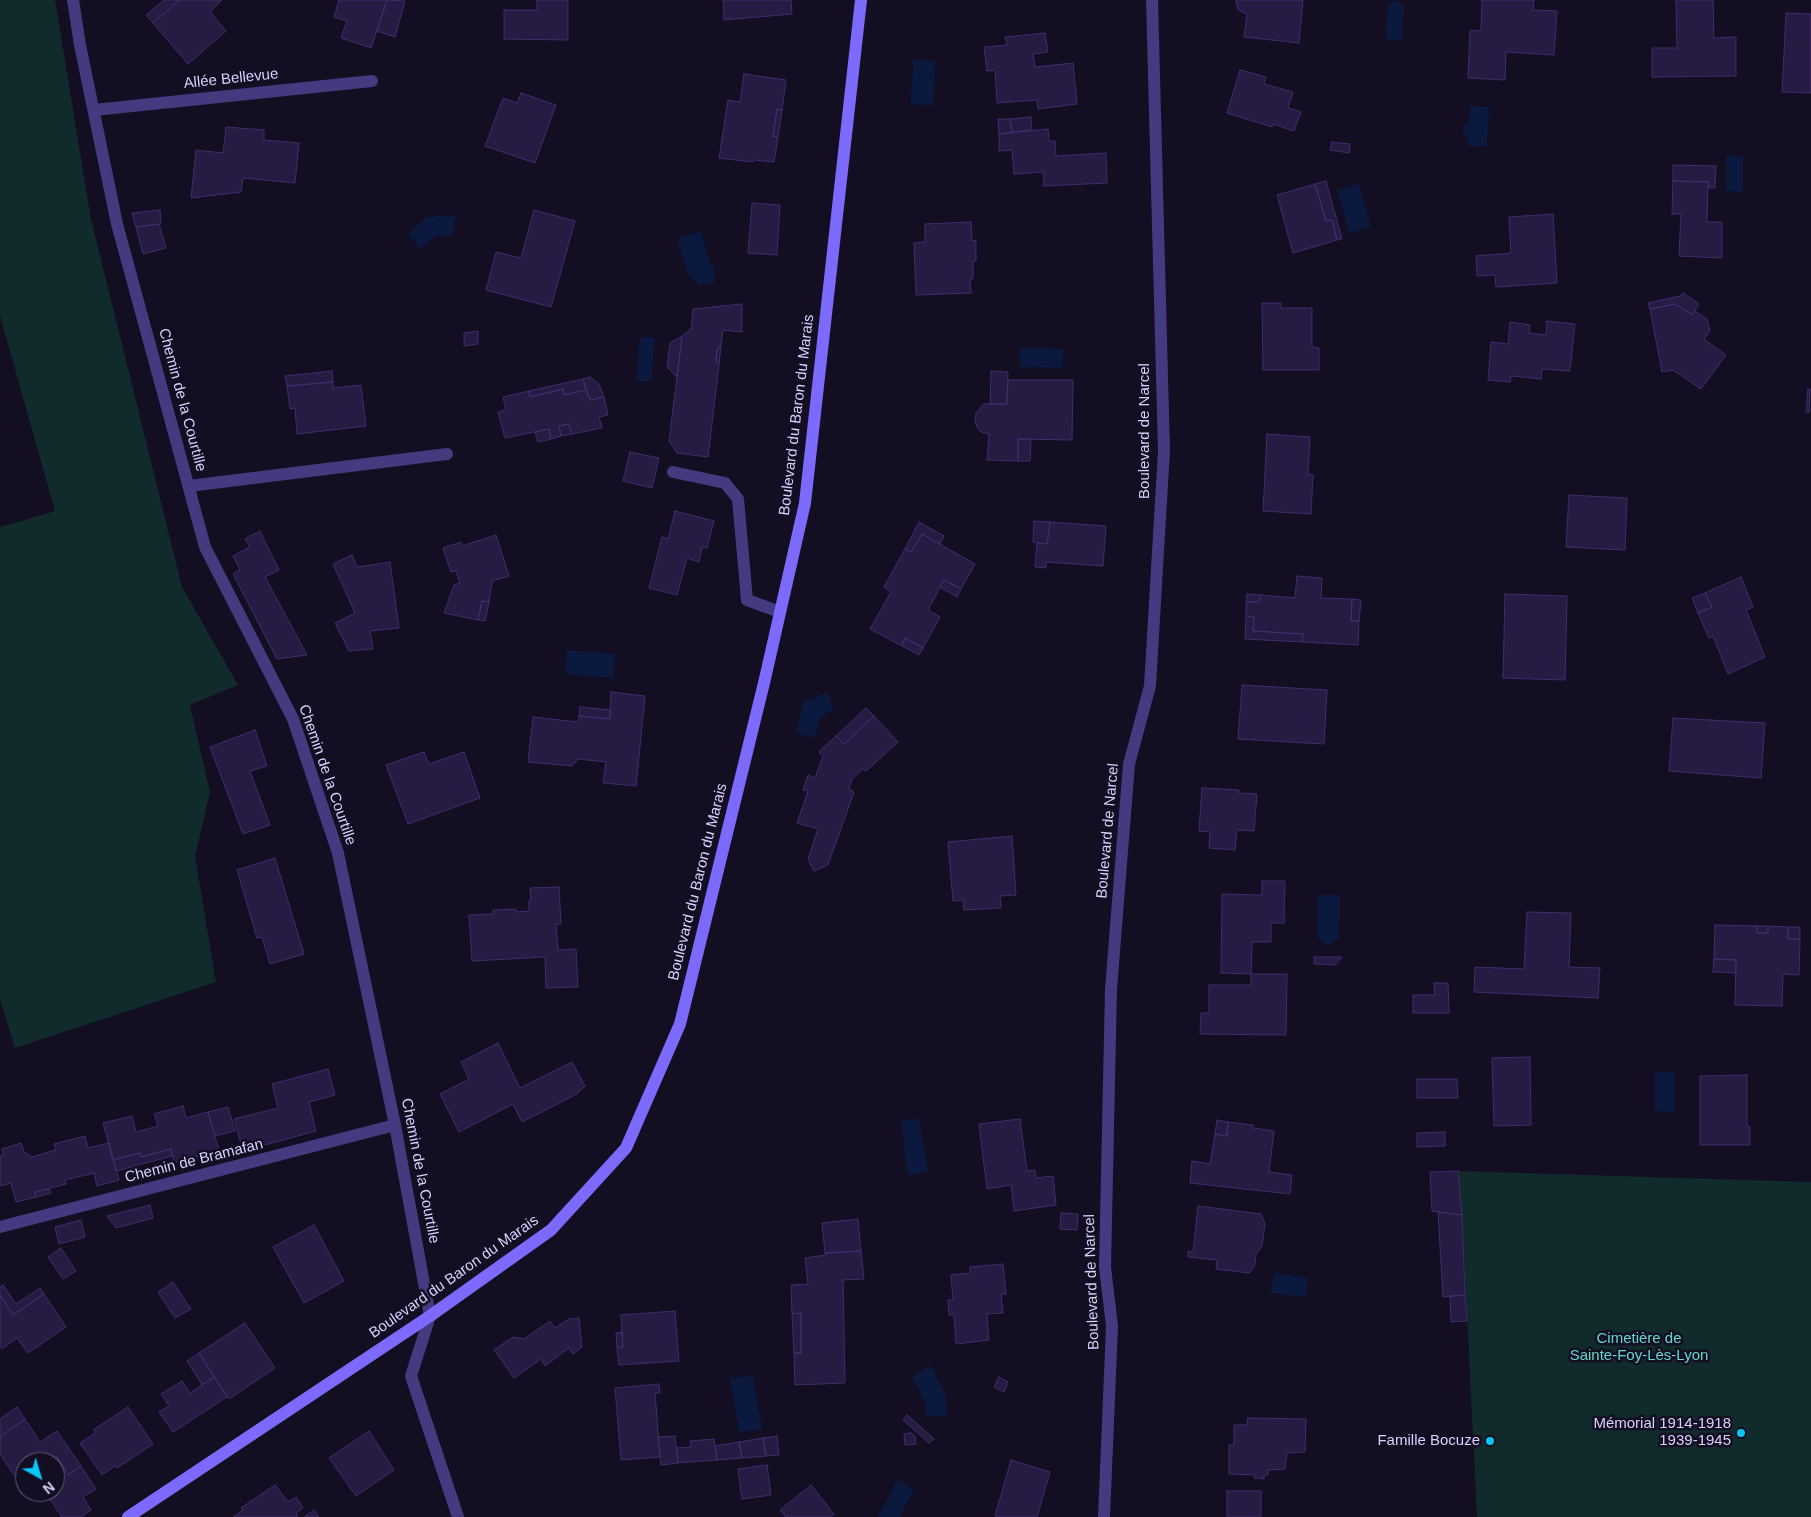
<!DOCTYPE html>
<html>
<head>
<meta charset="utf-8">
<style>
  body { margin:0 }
  #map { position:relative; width:1811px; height:1517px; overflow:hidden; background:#130e22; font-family:Helvetica,sans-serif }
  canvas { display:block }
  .north { position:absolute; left:15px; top:1452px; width:50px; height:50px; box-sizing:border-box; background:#130e22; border:1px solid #625c7a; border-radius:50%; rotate:141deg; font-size:14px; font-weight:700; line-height:20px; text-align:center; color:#d9d0fe }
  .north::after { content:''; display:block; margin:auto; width:18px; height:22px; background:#07c6f3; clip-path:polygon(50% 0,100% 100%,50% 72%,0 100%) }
</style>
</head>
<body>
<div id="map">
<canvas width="1811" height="1517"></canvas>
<div class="north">N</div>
</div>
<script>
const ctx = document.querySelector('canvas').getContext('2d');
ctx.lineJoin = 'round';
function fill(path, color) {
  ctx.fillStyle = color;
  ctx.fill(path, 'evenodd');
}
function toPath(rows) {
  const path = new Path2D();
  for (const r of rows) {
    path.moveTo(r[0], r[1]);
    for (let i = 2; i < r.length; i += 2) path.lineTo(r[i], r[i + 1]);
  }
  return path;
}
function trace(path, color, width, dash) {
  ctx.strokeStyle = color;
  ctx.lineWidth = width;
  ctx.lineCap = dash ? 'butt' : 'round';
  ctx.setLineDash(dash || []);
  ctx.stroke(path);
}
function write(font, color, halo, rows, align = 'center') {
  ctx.font = font + ' Helvetica,sans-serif';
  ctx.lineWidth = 5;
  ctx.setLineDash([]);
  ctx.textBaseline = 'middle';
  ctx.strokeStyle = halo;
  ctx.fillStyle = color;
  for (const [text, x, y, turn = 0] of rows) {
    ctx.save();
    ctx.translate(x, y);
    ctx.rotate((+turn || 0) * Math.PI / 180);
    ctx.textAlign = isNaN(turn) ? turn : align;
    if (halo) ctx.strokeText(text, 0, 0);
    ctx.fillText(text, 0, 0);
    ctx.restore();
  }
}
fill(toPath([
  [0,0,55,0,91,219,182,587,238,685,190,705,210,792,195,857,216,982,15,1048,0,1000,0,527,55,511,0,316],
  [1458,1171,1811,1182,1811,1517,1477,1517,1462,1215]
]), '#112a2b');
fill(toPath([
  [1392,1,1397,1,1404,6,1402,40,1386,39,1388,5,1391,4],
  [913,60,935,61,933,106,911,104],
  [1470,106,1489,107,1487,146,1468,146,1468,138,1465,136,1462,131,1464,126,1468,124],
  [1734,153,1739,157,1743,156,1743,192,1726,191,1726,156,1731,156],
  [1359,184,1371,227,1349,233,1337,190],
  [443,215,456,216,452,237,438,235,420,249,408,234,426,218],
  [701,231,710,263,716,268,714,272,716,278,714,283,710,285,703,284,700,287,689,275,677,239],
  [640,337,655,338,651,382,636,381],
  [1020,348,1064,349,1062,368,1020,367],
  [567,650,615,654,613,678,565,674],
  [827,692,834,710,821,716,815,738,796,733,804,702],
  [1318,895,1340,895,1339,939,1334,939,1332,943,1328,945,1324,944,1322,939,1317,938],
  [1655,1072,1675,1072,1675,1112,1655,1111],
  [919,1118,928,1172,908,1175,901,1121],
  [1274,1273,1308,1278,1306,1297,1271,1293],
  [931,1366,946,1396,947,1416,926,1416,925,1402,912,1376],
  [753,1375,762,1429,739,1432,730,1379],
  [897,1480,914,1489,900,1517,878,1517]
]), '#0b193e');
const building = toPath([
  [164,0,179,0,153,23,146,15,164,0],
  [179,0,222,0,210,12,226,31,188,64,153,23,179,0],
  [339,0,387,0,371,48,341,38,347,21,334,17,339,0],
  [387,0,405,1,395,37,377,31,387,0],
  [537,0,568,0,568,40,504,39,504,10,537,10,537,0],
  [723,0,791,0,792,14,724,20,723,0],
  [1236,0,1303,0,1299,43,1244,37,1247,14,1238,10,1236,0],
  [1482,0,1534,0,1533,10,1557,11,1554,55,1506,52,1505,80,1468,78,1470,30,1481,31,1482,0],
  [1676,0,1713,0,1714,38,1736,37,1736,76,1652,77,1652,48,1677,48,1676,0],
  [1786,13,1811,14,1811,93,1782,92,1786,13],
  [1045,33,1048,52,1033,54,1035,67,1073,63,1077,104,1038,109,1037,100,997,103,995,70,987,71,984,47,1007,45,1005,37,1045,33],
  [1240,70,1266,77,1264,84,1293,92,1288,108,1301,112,1294,131,1273,124,1272,127,1227,113,1240,70],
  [744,74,786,80,782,110,777,109,773,136,778,137,774,162,754,160,753,162,719,158,728,100,740,102,744,74],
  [521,93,556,105,535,163,485,146,503,98,517,103,521,93],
  [777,109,782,110,778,137,773,136,777,109],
  [1031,117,1032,130,1012,132,1010,119,1031,117],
  [998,119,1010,119,1012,132,999,134,998,119],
  [226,127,264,130,264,140,299,143,295,183,243,178,241,192,191,198,196,150,223,153,226,127],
  [1048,129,1049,141,1055,141,1056,156,1106,153,1107,183,1044,186,1043,172,1014,174,1012,150,999,151,999,134,1048,129],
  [1332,142,1350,144,1349,153,1330,150,1332,142],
  [1673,165,1716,166,1715,188,1709,188,1708,182,1673,181,1673,165],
  [1326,181,1342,239,1337,240,1332,220,1326,221,1315,184,1326,181],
  [1673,181,1708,182,1707,222,1722,222,1722,258,1679,256,1681,214,1672,214,1673,181],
  [1315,184,1326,221,1332,220,1337,240,1293,253,1277,195,1315,184],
  [752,203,780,205,777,255,748,253,752,203],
  [160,210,161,224,136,227,132,213,160,210],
  [534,210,575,221,551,307,486,290,496,252,521,258,534,210],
  [1553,214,1557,283,1496,287,1495,275,1477,276,1476,256,1511,253,1509,217,1553,214],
  [971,222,972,241,976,240,976,261,973,261,973,279,970,279,971,293,916,295,914,243,925,242,925,224,971,222],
  [159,224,166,248,143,254,136,227,159,224],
  [1683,293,1699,304,1692,315,1675,304,1650,309,1648,303,1680,296,1683,293],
  [1262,303,1281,303,1281,308,1312,308,1312,347,1319,348,1319,370,1263,370,1262,303],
  [742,304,742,332,723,330,721,346,717,349,716,360,719,364,708,457,677,453,669,441,682,336,691,329,693,309,742,304],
  [1675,304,1692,315,1695,311,1707,319,1710,331,1704,339,1726,355,1701,389,1673,370,1662,372,1650,309,1675,304],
  [1547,321,1575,324,1570,371,1542,369,1541,379,1511,376,1510,382,1488,380,1491,342,1508,344,1510,322,1530,325,1529,333,1546,335,1547,321],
  [478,331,478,344,464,346,464,333,478,331],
  [682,336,677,377,667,367,670,343,682,336],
  [721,346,719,364,716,360,717,349,721,346],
  [332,371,333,382,287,386,285,376,332,371],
  [991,371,1008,372,1007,404,990,404,991,371],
  [590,377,599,384,604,397,590,400,583,379,590,377],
  [583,379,586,390,564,395,563,389,530,397,529,391,583,379],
  [1008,380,1073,380,1072,440,1018,439,1018,461,987,460,989,434,981,432,977,427,975,422,976,413,984,404,1007,404,1008,380],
  [333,382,333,388,361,385,366,426,297,434,295,408,290,409,287,386,333,382],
  [563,389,564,395,586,390,590,400,604,397,608,415,599,417,602,428,572,434,569,424,559,426,561,436,551,439,549,429,505,438,498,412,506,410,503,397,529,391,530,397,563,389],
  [1808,389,1810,389,1809,412,1806,412,1808,389],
  [569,424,572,434,561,436,559,426,569,424],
  [549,429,551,439,538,442,535,432,549,429],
  [1267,434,1310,437,1308,475,1313,475,1311,514,1263,511,1267,434],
  [1018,439,1031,439,1030,461,1018,461,1018,439],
  [630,452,659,458,652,488,623,481,630,452],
  [1569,495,1627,498,1625,550,1566,547,1569,495],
  [675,511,714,521,707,548,702,547,699,562,687,558,677,595,649,588,662,537,668,539,675,511],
  [1034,521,1050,522,1047,544,1033,542,1034,521],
  [919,522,944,536,940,544,922,534,911,552,905,549,919,522],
  [1050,522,1106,526,1103,566,1046,562,1046,568,1035,567,1037,543,1047,544,1050,522],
  [260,531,279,570,265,577,307,655,277,659,233,574,240,570,233,556,250,547,245,539,260,531],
  [922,534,975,564,961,589,944,580,928,610,940,617,923,648,905,638,902,646,870,629,891,592,884,587,905,549,911,552,922,534],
  [496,535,509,576,492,581,489,602,482,601,478,620,444,613,454,585,460,583,456,571,451,572,443,548,461,542,462,546,496,535],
  [352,555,357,567,390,562,399,628,370,631,373,649,349,651,335,623,355,613,333,564,352,555],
  [1297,576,1322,578,1321,598,1352,599,1351,621,1359,621,1358,645,1302,642,1303,634,1253,631,1254,617,1246,616,1246,602,1259,602,1260,595,1295,598,1297,576],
  [1741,577,1753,607,1746,610,1765,657,1728,674,1713,636,1709,638,1698,613,1712,607,1705,593,1741,577],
  [944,580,961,589,957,597,940,587,944,580],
  [1705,593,1712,607,1698,613,1692,598,1705,593],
  [1247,594,1260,595,1259,602,1246,602,1247,594],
  [1505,594,1567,596,1565,680,1503,678,1505,594],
  [1352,599,1361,600,1359,621,1351,621,1352,599],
  [482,601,489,602,485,621,478,620,482,601],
  [1246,616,1254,617,1253,631,1303,634,1302,642,1245,639,1246,616],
  [905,638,923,648,919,655,902,646,905,638],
  [1242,685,1327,690,1324,744,1238,739,1242,685],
  [611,692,645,696,636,786,603,783,606,762,578,759,572,766,528,762,533,717,578,722,579,716,610,719,611,692],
  [580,707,610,710,610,719,579,716,580,707],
  [866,708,874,716,844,744,836,736,866,708],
  [874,716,898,742,866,771,863,769,852,779,849,789,854,792,828,865,814,871,808,859,818,829,797,823,808,791,803,790,808,775,815,778,823,756,819,752,836,736,844,744,874,716],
  [1673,718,1765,723,1761,778,1669,771,1673,718],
  [255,730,267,766,250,771,270,825,243,834,210,747,255,730],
  [424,752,429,764,464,752,480,798,408,824,386,765,424,752],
  [1202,788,1239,790,1238,793,1257,794,1254,831,1237,830,1235,850,1209,848,1210,832,1199,831,1202,788],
  [1012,836,1016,895,1000,896,1001,908,964,910,963,900,953,901,948,842,1012,836],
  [275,858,304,954,270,964,262,937,257,938,237,870,275,858],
  [1262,881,1285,881,1284,923,1271,923,1271,942,1252,942,1251,974,1221,973,1222,894,1262,895,1262,881],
  [559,887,561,924,556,924,558,950,576,949,578,987,546,988,545,957,472,961,469,915,493,914,493,910,516,909,516,912,529,911,529,901,531,901,530,888,559,887],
  [1527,912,1571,913,1569,967,1600,968,1598,998,1474,992,1475,967,1524,969,1527,912],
  [1715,925,1757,926,1757,933,1768,933,1768,926,1788,927,1788,939,1800,939,1799,975,1783,974,1782,1006,1735,1005,1736,960,1714,959,1715,925],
  [1757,926,1768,926,1768,933,1757,933,1757,926],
  [1788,927,1800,927,1800,939,1788,939,1788,927],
  [1314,957,1342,957,1335,965,1314,964,1314,957],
  [1714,959,1736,960,1736,973,1713,972,1714,959],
  [1251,974,1287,974,1286,1035,1200,1034,1201,1013,1209,1013,1209,985,1251,985,1251,974],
  [1434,983,1448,983,1449,1013,1413,1013,1413,995,1435,995,1434,983],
  [498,1043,520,1088,572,1062,585,1086,577,1094,522,1122,513,1104,459,1132,440,1094,469,1079,461,1062,498,1043],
  [1530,1057,1531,1125,1494,1126,1492,1058,1530,1057],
  [328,1069,335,1095,309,1102,316,1131,243,1151,234,1119,278,1108,272,1084,328,1069],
  [1747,1075,1747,1126,1750,1127,1750,1145,1700,1145,1700,1076,1747,1075],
  [1417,1079,1457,1079,1458,1098,1417,1098,1417,1079],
  [183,1106,186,1118,208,1112,219,1151,174,1163,171,1149,141,1157,140,1153,113,1160,103,1123,132,1116,136,1132,158,1126,154,1114,183,1106],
  [228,1107,235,1131,215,1136,208,1112,228,1107],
  [1020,1119,1027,1171,1035,1170,1036,1178,1053,1176,1056,1205,1014,1211,1011,1185,987,1189,979,1124,1020,1119],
  [1217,1120,1228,1122,1227,1136,1215,1134,1217,1120],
  [1228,1122,1253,1125,1253,1128,1274,1131,1269,1172,1292,1175,1290,1194,1190,1183,1192,1161,1210,1164,1215,1134,1227,1136,1228,1122],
  [1445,1132,1445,1146,1417,1147,1417,1133,1445,1132],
  [85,1136,88,1148,109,1143,119,1180,97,1186,94,1173,65,1180,66,1184,35,1192,36,1197,16,1202,11,1183,0,1186,0,1156,3,1155,2,1149,21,1143,24,1152,32,1157,56,1150,54,1144,85,1136],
  [171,1149,172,1156,116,1171,113,1160,140,1153,141,1157,171,1149],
  [1458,1171,1462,1215,1432,1211,1430,1172,1458,1171],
  [49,1189,51,1193,36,1197,35,1192,49,1189],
  [150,1205,153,1218,116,1228,107,1216,150,1205],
  [1198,1206,1261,1214,1265,1224,1262,1246,1256,1254,1255,1265,1249,1273,1216,1269,1217,1260,1188,1257,1188,1251,1193,1252,1198,1206],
  [1438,1212,1462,1215,1465,1295,1443,1297,1438,1212],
  [1061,1213,1078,1214,1077,1230,1060,1229,1061,1213],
  [858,1219,861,1251,825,1253,822,1223,858,1219],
  [81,1220,85,1237,59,1244,55,1227,81,1220],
  [314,1225,344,1281,304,1303,273,1247,314,1225],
  [61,1248,76,1271,63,1279,48,1257,61,1248],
  [861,1251,864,1279,843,1280,845,1383,795,1385,794,1353,801,1353,801,1313,792,1314,791,1285,808,1284,805,1258,826,1255,825,1253,861,1251],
  [1003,1264,1006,1294,1001,1294,1003,1313,987,1314,989,1340,956,1344,954,1315,949,1315,948,1300,953,1300,951,1275,970,1273,970,1267,1003,1264],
  [173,1282,191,1309,175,1318,158,1292,173,1282],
  [3,1285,16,1304,40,1288,44,1294,13,1315,0,1295,0,1287,3,1285],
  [44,1294,66,1327,28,1353,17,1338,2,1349,0,1346,0,1295,13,1315,44,1294],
  [1465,1295,1467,1321,1451,1322,1450,1296,1465,1295],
  [675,1311,679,1361,619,1365,617,1348,623,1347,621,1315,675,1311],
  [801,1313,801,1353,794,1353,792,1314,801,1313],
  [579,1318,582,1347,573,1354,569,1348,545,1366,541,1359,514,1378,494,1350,513,1337,524,1339,550,1321,555,1328,569,1319,579,1318],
  [245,1323,275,1368,229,1399,199,1353,245,1323],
  [622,1332,623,1347,617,1348,616,1333,622,1332],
  [199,1353,214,1377,202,1385,187,1361,199,1353],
  [214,1377,227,1397,173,1432,159,1412,169,1406,161,1394,182,1381,190,1393,214,1377],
  [999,1377,1008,1382,1004,1392,994,1387,999,1377],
  [659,1384,660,1393,655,1393,660,1457,621,1460,615,1388,659,1384],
  [17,1407,25,1419,0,1437,0,1419,17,1407],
  [128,1407,153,1444,117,1468,115,1466,102,1475,80,1443,95,1433,93,1430,128,1407],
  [907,1415,934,1439,929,1443,903,1420,907,1415],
  [1248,1418,1306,1419,1305,1452,1287,1453,1285,1469,1268,1470,1268,1475,1264,1475,1264,1479,1254,1478,1255,1475,1229,1474,1229,1445,1234,1445,1234,1425,1247,1425,1248,1418],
  [25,1419,40,1442,57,1431,81,1466,68,1475,57,1457,49,1462,25,1462,24,1490,0,1454,0,1437,25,1419],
  [369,1431,394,1470,356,1496,329,1458,369,1431],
  [911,1433,915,1436,916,1444,905,1445,904,1434,911,1433],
  [675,1436,678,1463,661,1465,658,1437,675,1436],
  [777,1436,779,1455,766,1456,763,1438,777,1436],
  [763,1438,766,1456,742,1458,739,1442,763,1438],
  [714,1439,717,1460,678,1463,676,1448,691,1447,690,1441,714,1439],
  [739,1442,742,1458,717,1460,715,1446,739,1442],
  [57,1457,68,1475,81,1466,96,1489,83,1497,91,1510,81,1517,62,1517,45,1492,55,1492,55,1462,49,1462,57,1457],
  [1011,1460,1050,1472,1037,1517,1000,1517,995,1516,1011,1460],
  [767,1465,771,1495,742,1499,738,1469,767,1465],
  [275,1485,288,1502,296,1497,303,1508,296,1513,298,1517,233,1517,243,1510,241,1508,275,1485],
  [811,1485,834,1514,830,1517,786,1517,780,1510,811,1485],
  [1227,1491,1261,1491,1261,1517,1227,1517,1227,1491],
  [314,1510,319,1517,304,1517,314,1510]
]);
fill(building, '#261b42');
trace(building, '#402d6d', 1);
trace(toPath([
  [673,472,725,483,738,499,747,600,780,612]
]), '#433a7f', 12);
trace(toPath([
  [73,0,80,45,117,224,205,547,293,719,338,853,395,1125,430,1316,411,1376,458,1517],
  [94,110,372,81],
  [189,486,447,454],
  [0,1227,395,1125],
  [1104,1517,1112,1326,1105,1267,1111,989,1129,764,1150,686,1164,451,1152,0]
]), '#433a7f', 12);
trace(toPath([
  [128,1517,430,1316,551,1230,626,1148,680,1024,764,683,805,503,861,0]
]), '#7b6afb', 12);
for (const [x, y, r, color] of [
  [1741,1433,5,"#07c6f3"],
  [1490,1441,5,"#07c6f3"]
]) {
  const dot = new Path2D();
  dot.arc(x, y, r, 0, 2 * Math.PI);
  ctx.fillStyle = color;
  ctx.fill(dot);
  trace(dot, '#130e22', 2);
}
write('15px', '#d9d0fe', '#130e22', [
  ["Allée Bellevue",231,79,-6],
  ["Chemin de la Courtille",182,400,75],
  ["Boulevard du Baron du Marais",797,415,-83],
  ["Boulevard de Narcel",1145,431,-90],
  ["Chemin de la Courtille",327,775,71],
  ["Boulevard de Narcel",1108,831,-85],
  ["Boulevard du Baron du Marais",698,882,-76],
  ["Chemin de Bramafan",194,1161,-14],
  ["Chemin de la Courtille",420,1171,79],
  ["Boulevard du Baron du Marais",454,1277,-35],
  ["Boulevard de Narcel",1092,1282,-92]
]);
write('15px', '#5edcc7', '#130e22', [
  ["Cimetière de",1639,1339],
  ["Sainte-Foy-Lès-Lyon",1639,1356]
]);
write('15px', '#d9d0fe', '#130e22', [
  ["Mémorial 1914-1918",1731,1424],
  ["1939-1945",1731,1441],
  ["Famille Bocuze",1480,1441]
], 'right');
</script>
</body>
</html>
